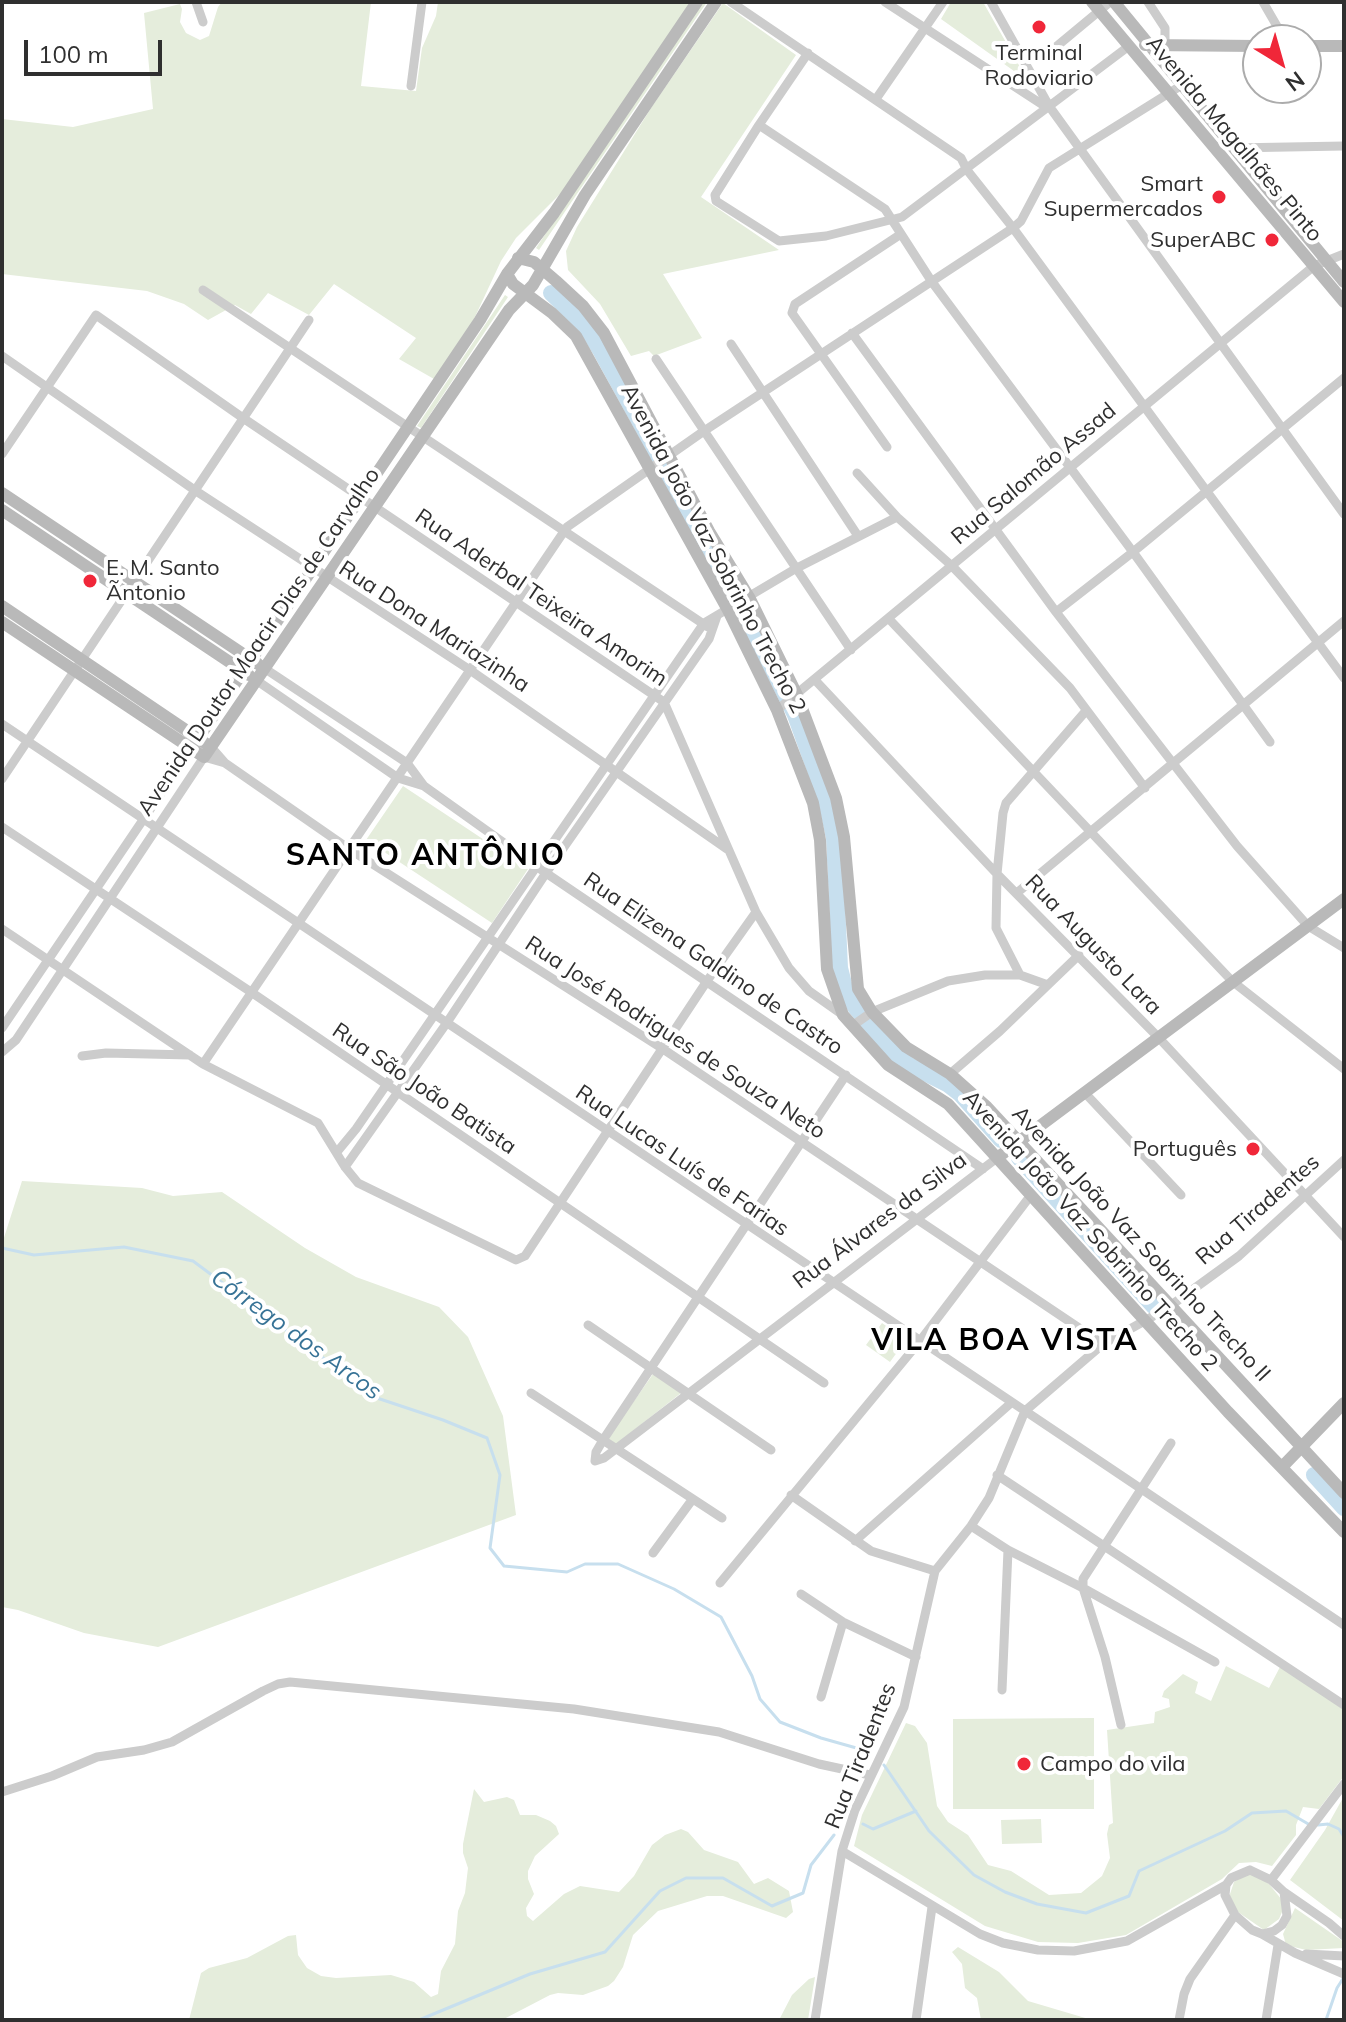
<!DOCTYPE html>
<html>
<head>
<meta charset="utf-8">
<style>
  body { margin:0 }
  #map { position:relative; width:1346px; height:2022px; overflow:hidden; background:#fff; font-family:Mulish,sans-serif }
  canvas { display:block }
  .frame { position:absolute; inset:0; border:4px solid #2f2f2f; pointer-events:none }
  .north { position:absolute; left:1242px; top:24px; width:80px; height:80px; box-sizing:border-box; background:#fff; border:2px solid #acacac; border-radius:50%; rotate:143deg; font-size:22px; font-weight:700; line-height:32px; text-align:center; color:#2f2f2f }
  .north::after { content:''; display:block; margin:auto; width:28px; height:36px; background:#f02739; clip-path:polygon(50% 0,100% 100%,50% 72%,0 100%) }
  .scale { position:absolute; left:24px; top:40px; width:138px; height:36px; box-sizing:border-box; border:4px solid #2f2f2f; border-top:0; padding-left:10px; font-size:24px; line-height:28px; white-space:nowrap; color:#2f2f2f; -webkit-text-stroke:6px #fff; paint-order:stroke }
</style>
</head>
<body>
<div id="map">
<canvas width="1346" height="2022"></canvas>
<div class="frame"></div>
<div class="north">N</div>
<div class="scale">100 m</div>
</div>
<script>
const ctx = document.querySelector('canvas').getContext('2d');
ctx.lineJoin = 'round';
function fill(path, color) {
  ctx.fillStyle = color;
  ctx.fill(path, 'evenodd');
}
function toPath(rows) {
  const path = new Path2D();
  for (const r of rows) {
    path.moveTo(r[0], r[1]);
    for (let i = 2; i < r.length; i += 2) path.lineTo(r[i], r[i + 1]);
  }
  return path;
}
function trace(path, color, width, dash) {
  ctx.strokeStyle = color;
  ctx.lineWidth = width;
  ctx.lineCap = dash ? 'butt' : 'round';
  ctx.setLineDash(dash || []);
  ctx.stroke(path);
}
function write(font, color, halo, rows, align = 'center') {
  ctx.font = font + ' Mulish,sans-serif';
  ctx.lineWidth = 8;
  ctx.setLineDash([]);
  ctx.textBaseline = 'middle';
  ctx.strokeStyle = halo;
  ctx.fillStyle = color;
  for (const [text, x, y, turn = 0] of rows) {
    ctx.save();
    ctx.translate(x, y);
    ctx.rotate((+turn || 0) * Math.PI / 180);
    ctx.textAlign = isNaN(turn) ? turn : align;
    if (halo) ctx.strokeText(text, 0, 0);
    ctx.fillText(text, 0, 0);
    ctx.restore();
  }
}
fill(toPath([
  [222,2,371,2,361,86,416,91,422,48,436,16,438,2,693,2,565,189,516,238,501,261,474,319,434,379,399,359,416,338,334,284,309,315,268,293,251,314,235,305,208,320,184,304,147,291,2,274,2,119,73,127,153,109,144,13,180,4,182,9,180,22,186,33,200,40,209,36,218,7],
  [701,2,707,2,539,250,536,248],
  [951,2,983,2,1028,81,941,19],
  [723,3,796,55,701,197,779,250,663,274,702,338,654,356,649,351,631,356,600,304,568,270,566,251,577,227,651,108],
  [505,295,508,297,421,428,417,426],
  [403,786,528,869,492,923,366,840],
  [22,1181,142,1188,173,1196,222,1192,305,1248,356,1277,439,1307,468,1337,503,1416,516,1515,158,1647,84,1633,18,1610,2,1607,2,1244],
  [882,1323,906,1340,890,1362,866,1345],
  [653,1374,681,1393,615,1445,608,1438],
  [1226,1666,1269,1688,1280,1667,1344,1709,1344,1776,1319,1809,1303,1807,1296,1825,1296,1835,1272,1866,1256,1862,1239,1863,1222,1879,1126,1935,1078,1943,1038,1942,985,1926,854,1846,862,1815,906,1723,915,1726,927,1743,937,1806,948,1822,968,1835,988,1865,1011,1871,1049,1895,1081,1893,1102,1876,1110,1858,1107,1834,1109,1825,1113,1823,1107,1730,1154,1723,1155,1712,1170,1707,1169,1699,1162,1697,1164,1691,1183,1674,1198,1682,1195,1693,1211,1701],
  [1094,1718,1094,1809,953,1809,953,1719],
  [474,1789,484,1802,507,1797,514,1800,520,1815,536,1815,550,1821,556,1826,559,1834,535,1856,528,1871,528,1879,534,1894,526,1908,527,1916,533,1921,564,1894,580,1886,619,1892,634,1876,652,1845,665,1835,681,1829,688,1832,704,1850,738,1862,754,1884,768,1878,789,1891,793,1912,786,1918,723,1896,707,1896,658,1911,633,1935,623,1967,614,1981,608,1986,583,1995,558,1993,550,1995,502,2020,189,2020,201,1973,209,1968,247,1958,288,1936,296,1935,298,1955,307,1968,321,1976,336,1978,391,1975,414,1982,431,1997,438,1994,441,1971,455,1944,458,1911,465,1893,468,1868,463,1853,463,1844],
  [1344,1796,1344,1921,1290,1880,1325,1830],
  [1041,1819,1042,1843,1002,1844,1001,1820],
  [1247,1874,1256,1875,1269,1884,1282,1900,1282,1912,1279,1919,1264,1930,1238,1912,1229,1897,1234,1882],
  [1295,1908,1344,1942,1344,1948,1306,1950,1286,1945,1283,1934],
  [958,1947,999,1972,1028,2001,1092,2020,981,2020,977,1998,965,1988,962,1964,952,1952],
  [815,1977,808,2020,779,2020,792,1995,809,1979]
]), '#e5eddc');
trace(toPath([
  [2,1248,34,1255,124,1247,193,1261,377,1398,443,1420,487,1438,500,1475,490,1548,504,1566,567,1572,585,1564,618,1564,674,1589,721,1617,752,1676,760,1699,780,1722,821,1738,867,1751],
  [884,1765,929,1831,974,1875,1005,1892,1037,1904,1086,1913,1129,1896,1139,1871,1225,1831,1252,1813,1286,1811,1310,1825],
  [863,1824,873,1829,916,1811],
  [1318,1825,1328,1824,1339,1829,1344,1837],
  [419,2020,530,1974,605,1952,660,1891,686,1878,723,1878,772,1906,803,1893,811,1865,834,1835],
  [1326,2020,1337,1988,1344,1977]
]), '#c7dfee', 3);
trace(toPath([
  [551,293,586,327,600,350,745,615,795,715,826,801,834,838,840,968,845,988,855,1007,891,1050,909,1065,947,1084,960,1094,1001,1140],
  [1019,1158,1154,1307],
  [1314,1475,1344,1508]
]), '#c7dfee', 16);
trace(toPath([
  [196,2,203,22],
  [731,2,961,158,967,170,1013,228,1344,678],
  [885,2,1046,107],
  [991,2,1019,52,1051,51,1110,2],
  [1148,2,1165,28,1165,45],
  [1263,2,1285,40],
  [1019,52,1049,106,1344,514],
  [808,53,759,125,715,195,716,201,779,241,826,236,902,217,1129,46],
  [411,86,422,2],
  [876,99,943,2],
  [759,125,885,209,932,282,1133,552,1270,742],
  [1232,148,1344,146],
  [203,290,708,627],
  [852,333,1056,612,1237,846,1308,926,1344,948],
  [731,344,858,536],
  [2,356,196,491,470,670,727,849],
  [656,359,851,650],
  [887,447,792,313,795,304,901,234],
  [2,454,96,315,243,418,664,702,756,912,789,968,809,991,843,1015],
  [857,473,897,517,952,566,1070,688,1145,788],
  [1056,612,1133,552,1344,378],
  [889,619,1232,981,1344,1069],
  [264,668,407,763,424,786],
  [256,680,398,778,424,786,546,873,983,1169],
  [815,680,997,874,1158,1037,1344,1237],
  [777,710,1314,266,1344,254],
  [2,724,1344,1625],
  [211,747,225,763,349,849,663,1049,1103,1344],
  [2,779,309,320],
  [2,827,251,992,824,1383],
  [1018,892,1344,621],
  [2,929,203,1064,318,1123,345,1167,358,1183,516,1260,525,1256,707,981,756,912],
  [1020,975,996,928,997,874,1003,813,1006,803,1085,712],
  [852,1026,872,1012,948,981,985,975,1020,975,1048,985],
  [2,1028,191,749],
  [2,1052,16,1040,204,757,225,763],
  [82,1056,106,1053,190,1055],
  [203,1064,567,527,704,431,1013,228,1021,221,1049,168,1182,85],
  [950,1074,1000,1031,1079,955],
  [1084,1092,1181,1195],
  [337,1152,356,1129,704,623,795,569,897,517],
  [345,1167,446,1024,546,873,709,639,717,616],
  [588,1325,771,1450],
  [531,1393,722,1518],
  [595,1461,604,1458,997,1158],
  [595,1461,596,1452,603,1440,846,1075],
  [997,1475,1344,1705],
  [791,1495,871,1551,935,1571],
  [971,1526,1008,1550,1083,1588,1215,1662],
  [855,1541,1011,1403],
  [653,1553,692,1500],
  [720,1583,920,1341,1031,1195],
  [801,1594,843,1622,916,1657],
  [1002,1690,1008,1550],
  [821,1697,843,1622],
  [1121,1725,1105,1657,1083,1588,1083,1579,1171,1443],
  [2,1792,52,1776,97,1757,144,1750,172,1742,263,1691,278,1684,290,1682,574,1709,719,1732,819,1764,870,1775],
  [842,1851,980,1934,1003,1943,1038,1950,1074,1951,1127,1941,1226,1885],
  [1250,1870,1271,1880,1284,1892,1287,1916,1282,1925,1274,1931,1262,1934,1252,1930,1235,1915,1225,1895,1226,1885,1231,1878,1250,1870],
  [1271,1880,1344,1784],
  [1284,1892,1329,1923,1344,1936],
  [1262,1934,1295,1953,1344,1974],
  [1306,1954,1344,1956],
  [815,2020,842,1851,855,1810,904,1707,935,1571,971,1526,989,1498,1025,1411,1103,1344,1166,1309,1239,1256,1344,1160],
  [916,2020,932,1907],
  [1179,2020,1184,1994,1190,1979,1235,1915],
  [1266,2020,1278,1945]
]), '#ccc', 9);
trace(toPath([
  [1092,2,1344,302],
  [1114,2,1344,282],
  [1145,45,1258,46],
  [1306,46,1344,46],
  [518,258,534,262,556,281,583,306,604,333,709,531,749,597,797,695,836,798,844,837,858,989,872,1012,906,1047,950,1074,987,1107,1344,1493],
  [507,274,513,284,552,313,576,336,728,610,777,710,813,803,820,840,827,969,843,1015,888,1065,948,1104,1228,1412,1344,1532],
  [2,493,258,664],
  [2,510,249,675],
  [2,606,205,743],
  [2,622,204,757,509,310,533,285,585,195,716,2],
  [191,749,480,320,507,274,554,213,697,2],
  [997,1158,1344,899],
  [1283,1466,1344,1403]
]), '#b9b9b9', 12);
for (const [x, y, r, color] of [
  [1039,27,8,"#f02739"],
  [1219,197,8,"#f02739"],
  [1272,240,8,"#f02739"],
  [90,581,8,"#f02739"],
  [1253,1149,8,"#f02739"],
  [1024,1764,8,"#f02739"]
]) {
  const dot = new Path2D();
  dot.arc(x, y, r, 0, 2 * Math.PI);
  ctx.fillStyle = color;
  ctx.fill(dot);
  trace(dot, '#fff', 3);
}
write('22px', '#2f2f2f', '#fff', [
  ["Terminal",1039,53,"center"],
  ["Rodoviario",1039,78,"center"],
  ["Smart",1203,184],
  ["Supermercados",1203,209],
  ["SuperABC",1256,240],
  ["E. M. Santo",106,568,"left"],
  ["Ãntonio",106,593,"left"],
  ["Português",1237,1149],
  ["Campo do vila",1040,1764,"left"]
], 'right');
write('22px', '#2f2f2f', '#fff', [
  ["Avenida Magalhães Pinto",1234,139,50],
  ["Rua Salomão Assad",1034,474,-40],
  ["Avenida João Vaz Sobrinho Trecho 2",713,549,62],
  ["Rua Aderbal Teixeira Amorim",541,598,34],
  ["Rua Dona Mariazinha",434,627,33],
  ["Avenida Doutor Moacir Dias de Carvalho",259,642,-56],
  ["Rua Augusto Lara",1093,945,46],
  ["Rua Elizena Galdino de Castro",713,964,34],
  ["Rua José Rodrigues de Souza Neto",675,1038,33],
  ["Rua São João Batista",424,1089,34],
  ["Rua Lucas Luís de Farias",682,1161,34],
  ["Rua Tiradentes",1258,1210,-41],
  ["Rua Álvares da Silva",880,1221,-37],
  ["Avenida João Vaz Sobrinho Trecho 2",1090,1231,48],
  ["Avenida João Vaz Sobrinho Trecho II",1141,1244,47],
  ["Rua Tiradentes",861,1756,-68]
]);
write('italic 24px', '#377396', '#fff', [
  ["Córrego dos Arcos",296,1335,36]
]);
ctx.letterSpacing = '2px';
write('bold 30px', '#000', '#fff', [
  ["SANTO ANTÔNIO",426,856],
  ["VILA BOA VISTA",1005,1341]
]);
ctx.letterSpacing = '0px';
</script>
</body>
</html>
